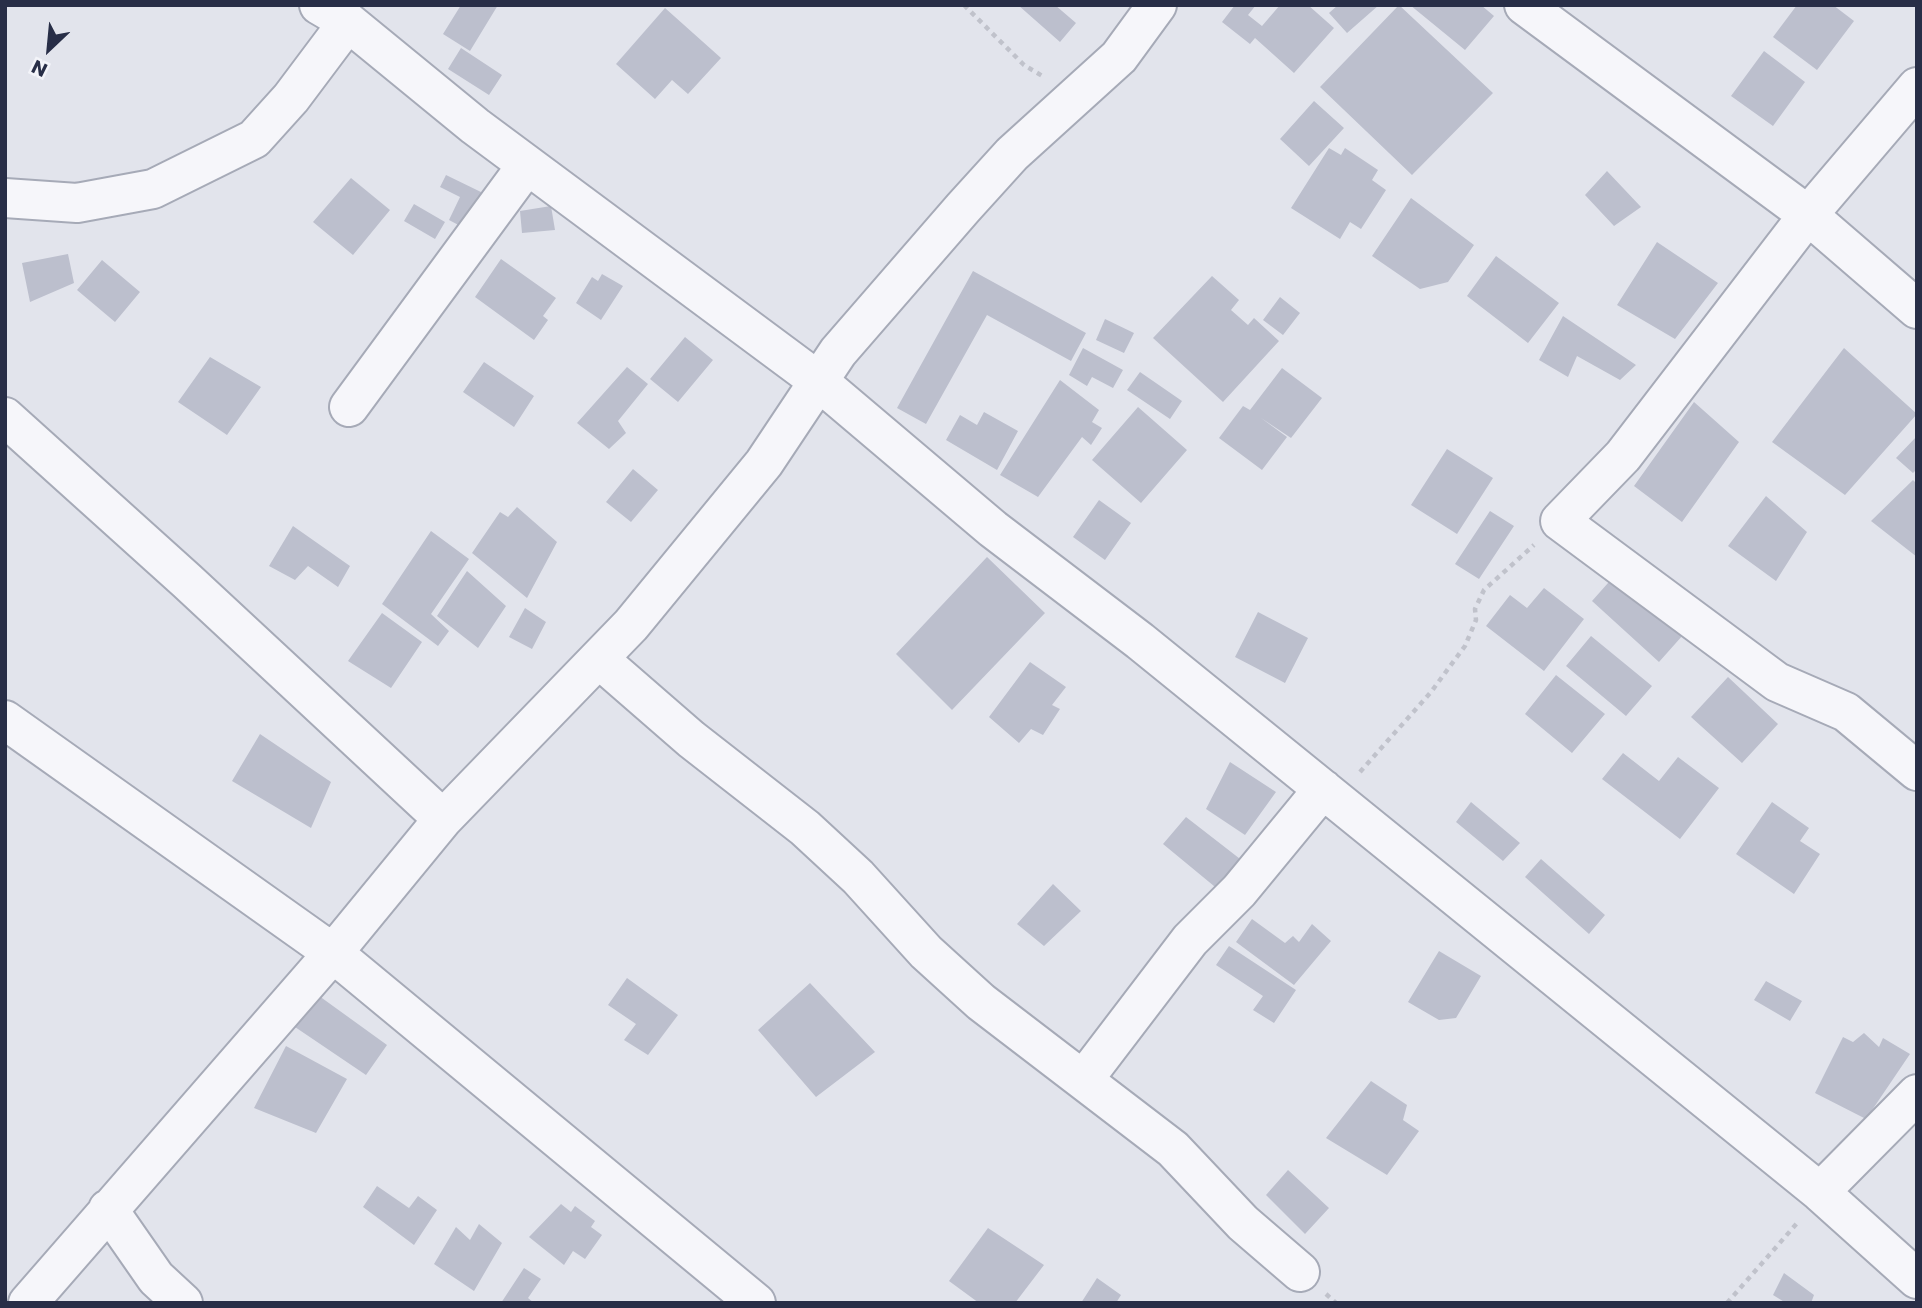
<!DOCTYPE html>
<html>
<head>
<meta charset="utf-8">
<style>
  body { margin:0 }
  #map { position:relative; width:1922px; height:1308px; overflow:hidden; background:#e2e4ec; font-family:Poppins,sans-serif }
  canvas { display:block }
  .frame { position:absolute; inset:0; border:7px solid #282e47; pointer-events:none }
  .north { position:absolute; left:14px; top:14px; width:70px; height:70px; -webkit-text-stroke:5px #f3f4f9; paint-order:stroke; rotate:206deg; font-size:19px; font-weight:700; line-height:28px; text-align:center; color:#282e47 }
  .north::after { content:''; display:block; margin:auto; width:24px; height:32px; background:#282e47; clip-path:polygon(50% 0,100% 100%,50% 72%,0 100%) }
</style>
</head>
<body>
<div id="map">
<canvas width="1922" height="1308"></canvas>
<div class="frame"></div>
<div class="north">N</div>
</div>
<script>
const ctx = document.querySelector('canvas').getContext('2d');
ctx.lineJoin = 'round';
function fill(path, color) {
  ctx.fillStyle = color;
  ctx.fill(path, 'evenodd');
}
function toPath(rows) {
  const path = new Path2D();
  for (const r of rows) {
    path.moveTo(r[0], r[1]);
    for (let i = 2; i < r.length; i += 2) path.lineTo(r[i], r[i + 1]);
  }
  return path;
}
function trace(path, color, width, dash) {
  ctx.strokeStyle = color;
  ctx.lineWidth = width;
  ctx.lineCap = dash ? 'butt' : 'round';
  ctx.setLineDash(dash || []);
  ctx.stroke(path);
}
fill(toPath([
  [461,5,498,5,470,51,443,34],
  [1018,5,1055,5,1076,23,1060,42],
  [1235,5,1256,5,1248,15,1262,26,1280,5,1308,5,1334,28,1294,73,1255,38,1250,44,1222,22],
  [1338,5,1379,5,1347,33,1329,13],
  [1399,5,1493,93,1412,175,1320,87],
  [1410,5,1481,5,1494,16,1465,50],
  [1797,5,1833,5,1854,21,1817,70,1773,37],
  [665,8,721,58,688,94,672,80,655,99,616,64],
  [461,48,502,75,489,95,448,69],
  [1764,51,1805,82,1773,126,1731,96],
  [1314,101,1344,128,1309,166,1280,139],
  [1329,148,1341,155,1345,148,1378,170,1372,180,1386,190,1361,229,1350,222,1340,239,1291,208],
  [1607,171,1641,207,1614,226,1585,195],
  [446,175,483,193,466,229,449,220,460,197,440,187],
  [351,178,390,210,353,255,313,222],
  [1411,198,1474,245,1448,282,1420,289,1372,256],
  [414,204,445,222,435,239,404,221],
  [551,206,555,230,522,233,520,211],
  [1657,242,1718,283,1675,339,1617,305],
  [68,254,74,283,30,302,22,263],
  [1496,256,1559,303,1528,343,1467,296],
  [501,259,556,298,543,316,548,320,534,340,475,297],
  [102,260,140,292,115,322,77,290],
  [973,271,1086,333,1071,361,987,315,926,424,897,408],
  [602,274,623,286,601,320,576,303,592,277,598,281],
  [1212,276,1239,300,1231,310,1248,325,1254,318,1279,341,1223,402,1153,338],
  [1280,297,1300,313,1283,335,1263,320],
  [1563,316,1636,365,1620,380,1577,356,1568,377,1539,360],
  [1105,319,1134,333,1124,353,1096,340],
  [685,337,713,360,678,402,650,379],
  [1083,348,1123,370,1113,388,1092,377,1087,386,1069,375],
  [1844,348,1917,414,1845,495,1772,442],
  [210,357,261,387,227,435,178,402],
  [484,362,534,396,514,427,463,392],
  [627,367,648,384,618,421,626,433,609,449,577,423],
  [1282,368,1322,398,1291,438,1261,418,1287,437,1262,470,1219,438,1243,406,1250,410],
  [1140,372,1182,401,1170,419,1127,390],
  [1060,380,1099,410,1092,422,1102,428,1091,445,1082,437,1038,497,1000,475],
  [1694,402,1739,442,1682,522,1634,486],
  [1138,407,1187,450,1141,503,1092,460],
  [984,412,1018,431,997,470,946,440,960,415,977,425],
  [1917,436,1917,469,1913,473,1896,458],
  [1447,449,1493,478,1457,534,1411,505],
  [633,469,658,490,631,522,606,502],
  [1913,480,1917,484,1917,557,1871,521],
  [1766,496,1807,532,1776,581,1728,546],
  [1099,500,1131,523,1105,560,1073,537],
  [517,507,557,542,527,598,472,553,500,512,508,517],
  [1490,511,1514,526,1479,579,1455,564],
  [293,526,350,566,338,587,308,566,295,580,269,566],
  [431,531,469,559,431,614,449,631,438,646,382,604],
  [987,557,1045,613,952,710,896,654],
  [467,571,506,606,478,648,437,616],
  [1616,574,1683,635,1659,662,1592,601],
  [1544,588,1584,619,1544,671,1486,626,1510,595,1527,608],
  [525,608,546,622,532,649,509,637],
  [1258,612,1308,638,1285,683,1235,657],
  [382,613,422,642,391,688,348,661],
  [1591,636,1652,686,1626,716,1566,666],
  [1030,662,1066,687,1052,705,1060,709,1043,735,1031,729,1019,743,989,717],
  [1556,675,1605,714,1572,753,1525,714],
  [1728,677,1778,724,1742,763,1691,717],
  [260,734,331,782,311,828,232,781],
  [1623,753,1659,781,1678,757,1719,788,1680,839,1602,779],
  [1230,762,1276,792,1245,835,1206,809],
  [1471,802,1520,843,1503,861,1456,822],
  [1772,802,1809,828,1800,841,1820,854,1794,894,1736,854],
  [1186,817,1244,862,1220,891,1163,844],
  [1541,859,1605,915,1589,934,1525,877],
  [1053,884,1081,911,1044,946,1017,924],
  [1252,919,1285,943,1293,936,1299,942,1312,924,1331,941,1294,985,1236,942],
  [1229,946,1296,990,1274,1023,1253,1010,1263,996,1216,965],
  [1439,951,1481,976,1456,1018,1439,1020,1408,1002],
  [627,978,678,1015,648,1055,624,1040,636,1024,608,1005],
  [1766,981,1802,1001,1790,1021,1754,1000],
  [810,983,875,1052,816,1097,758,1030],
  [315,993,387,1045,366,1075,295,1027],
  [1864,1033,1879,1047,1883,1038,1910,1054,1866,1119,1815,1093,1843,1037,1853,1042],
  [286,1046,347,1079,316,1133,254,1108],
  [1371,1081,1407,1105,1403,1120,1419,1131,1387,1175,1326,1138],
  [1288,1170,1329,1208,1305,1234,1266,1195],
  [377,1186,409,1208,418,1196,437,1210,414,1245,363,1207],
  [561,1204,571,1212,575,1206,595,1221,591,1227,602,1235,585,1259,573,1251,564,1265,529,1237],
  [479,1224,502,1243,474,1291,434,1264,456,1227,470,1240],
  [988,1228,1044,1265,1015,1303,979,1303,949,1281],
  [524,1268,541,1279,528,1298,534,1303,501,1303],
  [1784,1273,1814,1295,1811,1303,1786,1303,1773,1295],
  [1097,1278,1121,1295,1116,1303,1081,1303]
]), '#bcbfcd');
const minor = toPath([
  [319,5,348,22,475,126,817,380,993,529,1140,641,1820,1192,1917,1279],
  [1524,5,1808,215,1917,309],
  [1917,87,1808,215,1623,456,1560,521,1777,682,1846,712,1917,771],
  [5,198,77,203,153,189,254,139,291,98,348,22],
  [349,407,527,165],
  [5,417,187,581,443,819],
  [599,659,691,739,805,828,858,877,926,952,981,1002,1173,1149,1243,1223,1300,1272],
  [5,720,333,953,756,1303],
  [1084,1079,1190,940,1239,891,1323,789],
  [1820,1192,1917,1094],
  [108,1209,156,1278,183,1303],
  [28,1303,333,953,443,819,631,625,764,463,838,352,963,208,1012,154,1119,57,1157,5]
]);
trace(minor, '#a6aab7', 42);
trace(toPath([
  [964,5,1024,65,1044,77],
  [1360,772,1431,692,1465,646,1476,620,1475,609,1484,590,1534,545],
  [1326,1294,1336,1303],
  [1727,1303,1799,1221]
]), '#c0c2cb', 4.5, [5, 5]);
trace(minor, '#f6f6fa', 38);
</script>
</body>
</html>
